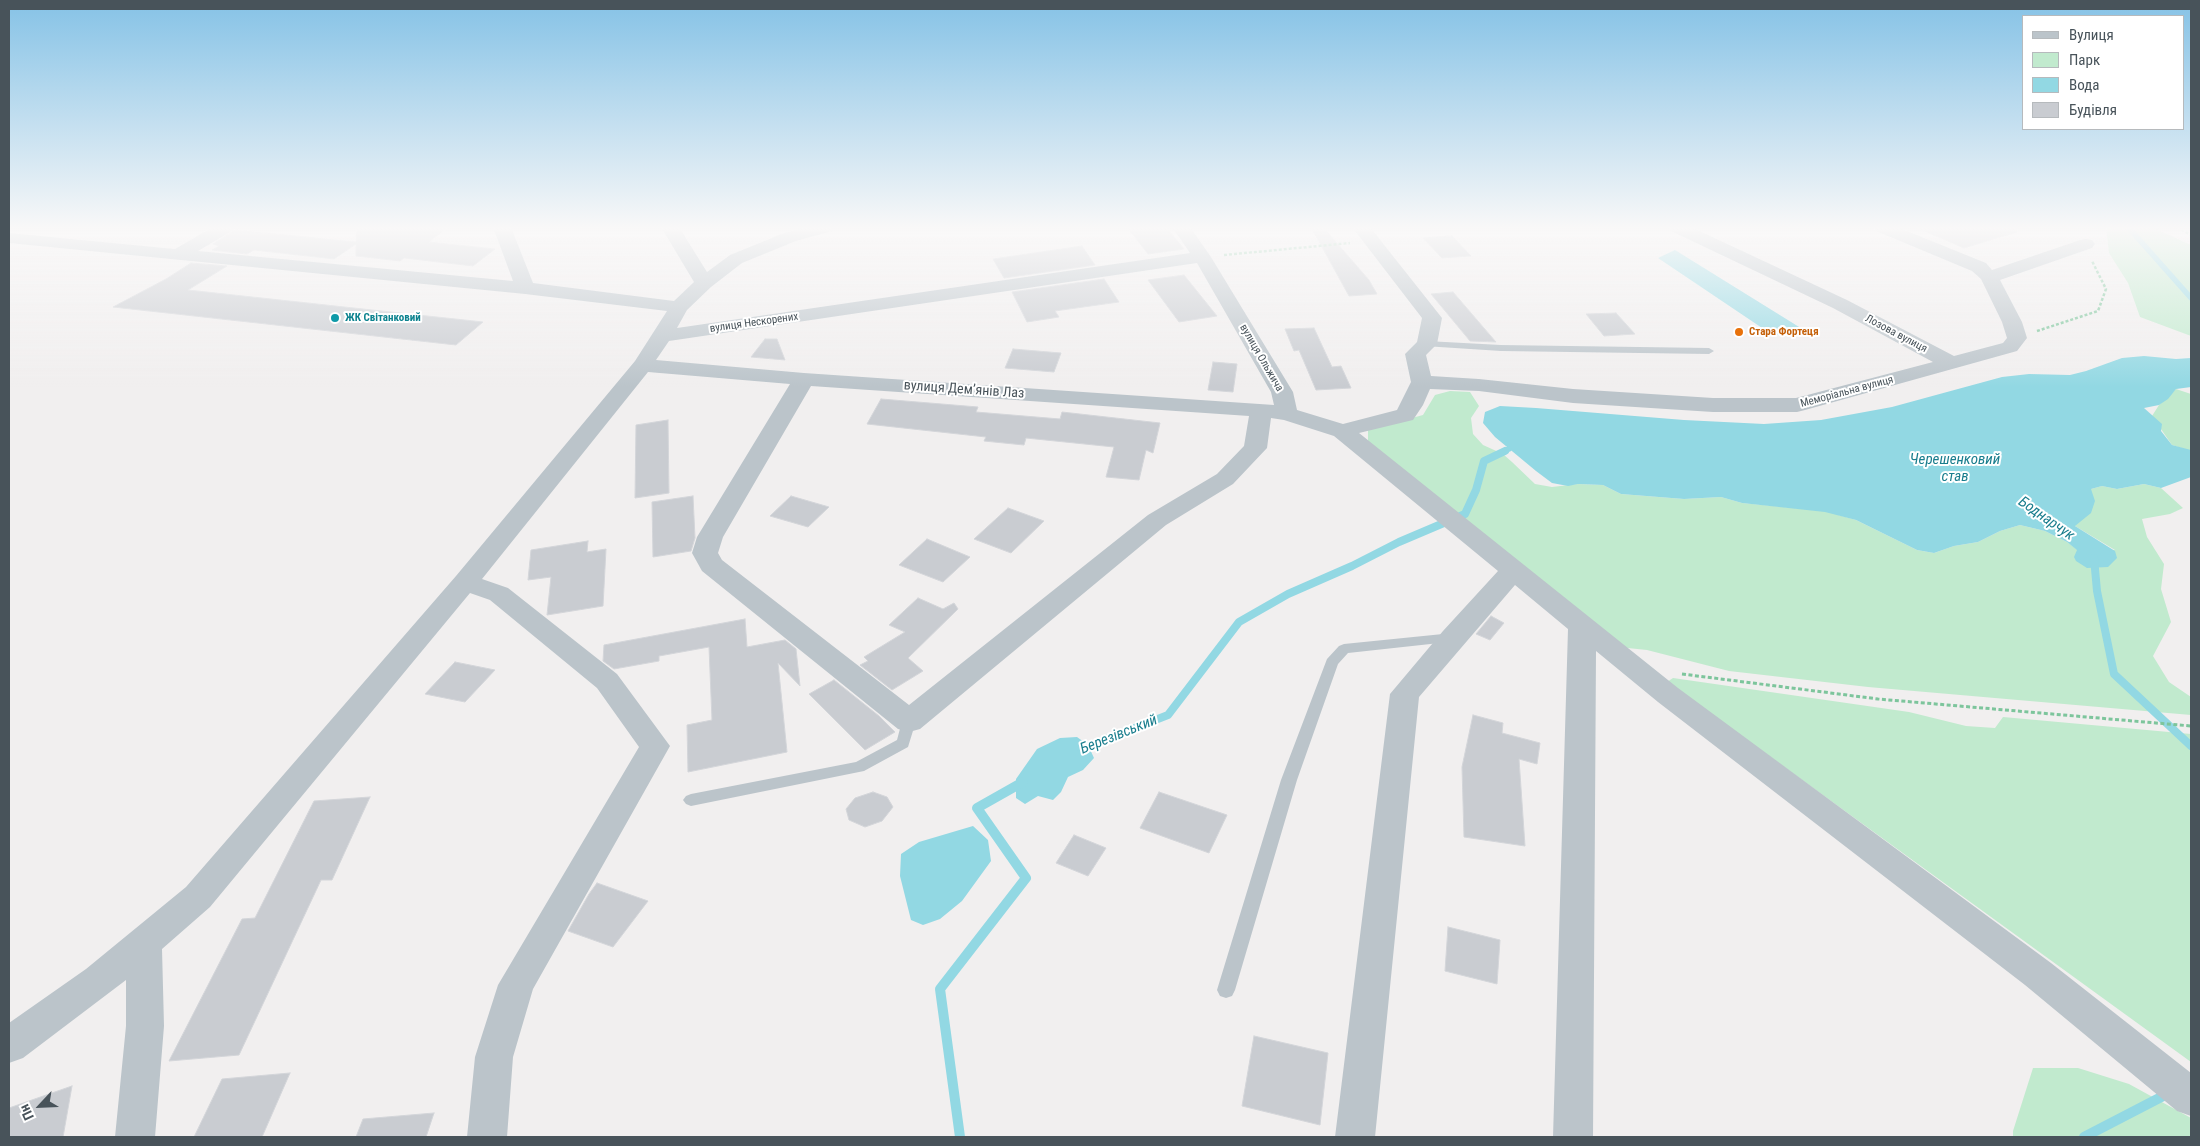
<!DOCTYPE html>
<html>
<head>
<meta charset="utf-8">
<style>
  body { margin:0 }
  #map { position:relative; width:2200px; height:1146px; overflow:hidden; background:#f1efef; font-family:"Roboto Condensed",sans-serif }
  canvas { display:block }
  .frame { position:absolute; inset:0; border:10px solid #48535a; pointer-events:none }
  .legend { position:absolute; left:2022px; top:15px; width:162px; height:115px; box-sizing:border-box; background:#fff; border:1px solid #b6babd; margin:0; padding:6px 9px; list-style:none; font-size:15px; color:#48535a }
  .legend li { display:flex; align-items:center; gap:10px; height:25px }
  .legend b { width:25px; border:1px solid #b6babd }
  .north { position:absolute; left:15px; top:1081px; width:50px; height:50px; -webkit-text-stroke:4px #fff; paint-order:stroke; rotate:245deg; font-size:14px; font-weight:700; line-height:20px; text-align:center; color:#48535a }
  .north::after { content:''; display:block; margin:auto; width:18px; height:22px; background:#48535a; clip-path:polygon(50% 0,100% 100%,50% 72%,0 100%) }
</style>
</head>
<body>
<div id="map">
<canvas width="2200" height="1146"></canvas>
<div class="frame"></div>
<ul class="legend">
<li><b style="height:6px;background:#bbc4ca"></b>Вулиця</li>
<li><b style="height:14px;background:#c1eace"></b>Парк</li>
<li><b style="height:14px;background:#92d8e3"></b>Вода</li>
<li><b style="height:14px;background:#c9ccd1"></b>Будівля</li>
</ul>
<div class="north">Пн</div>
</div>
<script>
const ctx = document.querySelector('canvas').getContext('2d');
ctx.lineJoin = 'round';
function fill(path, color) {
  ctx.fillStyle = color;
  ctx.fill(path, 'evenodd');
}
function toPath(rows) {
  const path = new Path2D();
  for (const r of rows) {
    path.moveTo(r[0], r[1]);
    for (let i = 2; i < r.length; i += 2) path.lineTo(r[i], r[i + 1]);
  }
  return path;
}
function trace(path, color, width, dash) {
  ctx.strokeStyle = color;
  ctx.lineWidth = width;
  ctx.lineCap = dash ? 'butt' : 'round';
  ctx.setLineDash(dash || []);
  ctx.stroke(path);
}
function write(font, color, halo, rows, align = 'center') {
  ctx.font = font + ' "Roboto Condensed",sans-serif';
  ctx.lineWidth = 4;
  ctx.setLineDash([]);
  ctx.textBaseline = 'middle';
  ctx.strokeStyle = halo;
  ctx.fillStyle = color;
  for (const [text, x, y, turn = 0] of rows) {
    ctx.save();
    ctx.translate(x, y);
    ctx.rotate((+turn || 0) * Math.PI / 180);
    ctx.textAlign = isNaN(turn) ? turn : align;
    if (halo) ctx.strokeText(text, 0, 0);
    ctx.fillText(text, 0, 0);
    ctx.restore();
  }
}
fill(toPath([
  [2106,227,2156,229,2191,245,2191,336,2140,317,2128,283,2109,253],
  [2176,389,2191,394,2191,451,2172,445,2152,416,2159,405],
  [1450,391,1470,392,1479,406,1471,418,1473,434,1483,445,1503,454,1512,462,1535,484,1552,487,1578,484,1603,485,1621,494,1684,499,1721,497,1742,503,1825,511,1856,520,1917,550,1934,553,1954,546,1978,542,2000,531,2020,525,2045,531,2067,542,2078,550,2115,550,2075,526,2091,489,2102,486,2117,489,2144,484,2161,488,2183,508,2170,514,2142,519,2147,537,2164,564,2161,589,2171,622,2153,656,2169,682,2191,697,2191,715,1868,687,1729,671,1647,650,1618,647,1368,442,1368,430,1423,415,1435,395],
  [1673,678,1909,712,1966,726,1995,728,2003,717,2191,734,2191,1062,1667,682],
  [2033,1068,2078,1068,2129,1084,2191,1118,2191,1137,2013,1137,2013,1131]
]), '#c1eace');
fill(toPath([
  [1675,250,1804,330,1774,336,1658,258],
  [2144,356,2176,359,2191,358,2191,387,2176,389,2168,399,2159,405,2144,408,2162,424,2161,431,2172,445,2191,450,2191,477,2161,488,2144,484,2117,489,2102,486,2091,489,2095,501,2091,513,2075,526,2115,551,2117,558,2108,567,2087,568,2076,561,2074,557,2077,550,2067,542,2045,531,2020,525,2000,531,1978,542,1954,546,1934,553,1917,550,1856,520,1825,512,1742,503,1721,497,1684,499,1621,494,1603,485,1578,484,1568,486,1552,483,1536,471,1495,437,1483,423,1485,412,1500,406,1536,408,1684,420,1764,424,1821,420,1892,407,2002,377,2029,374,2070,375,2086,371,2122,358],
  [1077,737,1088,745,1094,758,1083,770,1068,777,1061,792,1053,800,1038,796,1025,804,1016,798,1016,779,1037,749,1060,738],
  [973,826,988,840,991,861,962,901,940,919,923,925,911,920,900,876,901,854,919,842]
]), '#92d8e3');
trace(toPath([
  [2128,227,2191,298],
  [1502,452,1509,449]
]), '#92d8e3', 5.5);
trace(toPath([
  [2094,558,2097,591,2114,674,2191,746],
  [1081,749,1168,715,1239,622,1288,594,1352,566,1399,542,1465,514,1476,490,1484,461,1505,451]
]), '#92d8e3', 8);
trace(toPath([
  [960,1137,940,989,1026,878,977,808,1023,782],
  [2084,1137,2169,1093]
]), '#92d8e3', 10);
const building = toPath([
  [357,227,448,227,429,242,495,249,473,266,404,258,400,261,356,256,356,244,334,259,254,250,247,254,212,250,219,246,213,244,235,230,356,242,357,227],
  [1127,227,1166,227,1184,249,1148,254,1127,227],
  [1311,227,1323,227,1369,280,1377,294,1349,296,1311,227],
  [1915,227,2016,227,2017,232,1964,248,1915,227],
  [1452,236,1471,256,1442,258,1423,238,1452,236],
  [1082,246,1095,265,1004,278,993,259,1082,246],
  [191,263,227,266,188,290,483,322,456,345,113,307,166,279,191,263],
  [1184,275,1217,316,1179,322,1148,280,1184,275],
  [1104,279,1119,302,1055,311,1059,317,1027,322,1012,292,1104,279],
  [1453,292,1496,342,1470,341,1431,294,1453,292],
  [1616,313,1635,334,1604,336,1586,314,1616,313],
  [1314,328,1332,367,1341,366,1351,388,1316,390,1299,350,1294,351,1285,329,1314,328],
  [765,339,777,339,785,360,751,357,765,339],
  [1013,349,1061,353,1054,372,1005,368,1013,349],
  [1213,362,1237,364,1233,392,1208,390,1213,362],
  [881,399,978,407,976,412,1060,419,1062,412,1160,423,1153,453,1146,450,1139,480,1106,477,1114,447,1026,438,1024,445,984,441,986,437,867,424,881,399],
  [668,420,669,493,635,498,636,425,668,420],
  [693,496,695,538,691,551,653,557,652,502,693,496],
  [791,496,829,507,808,527,770,516,791,496],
  [1008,508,1044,521,1011,553,974,539,1008,508],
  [927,539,970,557,943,582,899,565,927,539],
  [588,541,587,552,606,549,603,606,547,615,551,577,528,580,531,550,588,541],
  [918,598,943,609,954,603,958,609,908,658,923,671,892,690,860,665,868,661,864,657,905,632,889,625,918,598],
  [1491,616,1504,623,1490,640,1476,634,1491,616],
  [745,619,747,647,785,640,796,649,800,686,778,663,787,752,688,772,687,725,712,720,709,647,659,656,659,661,614,669,603,661,604,645,745,619],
  [455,662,495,670,465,702,425,694,455,662],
  [834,680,879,716,895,732,865,750,809,694,834,680],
  [1473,715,1503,723,1502,733,1540,743,1537,764,1519,759,1525,846,1464,837,1462,767,1473,715],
  [873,792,887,797,893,807,882,821,865,827,849,820,846,809,855,798,873,792],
  [1159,792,1227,815,1209,853,1140,828,1159,792],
  [370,797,332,880,321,880,239,1055,169,1061,242,919,255,918,314,801,370,797],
  [1074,835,1106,848,1088,876,1056,863,1074,835],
  [597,883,648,901,613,947,568,931,589,894,597,883],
  [1448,927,1500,940,1497,984,1445,971,1448,927],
  [1254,1036,1328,1053,1320,1125,1242,1106,1254,1036],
  [290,1073,262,1137,194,1137,222,1079,290,1073],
  [72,1086,63,1137,9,1137,9,1108,72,1086],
  [434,1113,426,1137,356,1137,363,1119,434,1113]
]);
fill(building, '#c9ccd1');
trace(building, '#d3d5d9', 1);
trace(toPath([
  [2177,227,2191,235],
  [1224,255,1350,243],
  [2037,331,2098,311,2106,289,2092,261]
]), '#7dc59c', 2.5, [3, 2]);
trace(toPath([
  [1682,674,1878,699,2191,726]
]), '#7dc59c', 3, [4, 2.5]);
fill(toPath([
  [1427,341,1501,345,1709,348,1714,351,1709,354,1501,351,1424,346,1422,344,1427,341],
  [1453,633,1458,635,1460,638,1458,641,1348,653,1338,664,1297,780,1235,990,1232,996,1226,998,1220,996,1217,990,1281,780,1327,659,1339,646,1344,644,1453,633],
  [909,716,914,717,916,721,908,747,864,771,691,806,686,804,683,800,686,796,691,794,856,762,897,740,902,721,904,717,909,716]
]), '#bbc4ca');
fill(toPath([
  [213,227,235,227,232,231,198,251,513,281,493,227,511,227,533,283,674,301,694,282,661,227,679,227,707,272,730,255,784,233,807,227,835,227,832,231,796,241,742,263,711,287,687,310,677,328,1190,253,1172,227,1190,227,1211,257,1293,392,1297,410,1343,424,1397,410,1411,382,1405,354,1417,342,1422,318,1352,227,1370,227,1442,318,1437,344,1426,355,1431,376,1479,379,1573,389,1713,398,1796,398,1933,362,1833,308,1671,231,1668,227,1691,227,1847,300,1954,356,2003,343,2007,338,2002,322,1981,279,1972,271,1876,231,1873,227,1897,227,1986,263,1992,270,2080,240,2086,239,2092,240,2095,244,2092,248,2000,280,2022,322,2027,338,2017,351,1805,410,1797,412,1713,412,1573,403,1479,391,1430,389,1423,405,1413,420,1359,433,1678,688,2051,963,2191,1073,2191,1116,2177,1111,2025,985,1658,702,1596,651,1593,1137,1553,1137,1568,629,1515,585,1419,697,1375,1137,1335,1137,1390,694,1443,631,1498,571,1334,436,1284,420,1271,418,1267,448,1233,484,1166,525,920,729,909,732,898,729,702,571,692,553,697,537,790,384,648,372,482,579,508,588,617,674,670,746,533,989,513,1057,507,1137,467,1137,475,1057,498,985,639,747,597,688,490,600,470,593,210,907,162,949,164,1026,155,1137,115,1137,126,1026,126,980,23,1058,9,1063,9,1023,86,969,186,887,456,576,635,361,667,311,525,294,9,243,9,233,175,249,213,227],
  [1197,263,1271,392,1274,405,804,373,656,360,669,341,1197,263],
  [811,386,1249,416,1244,446,1217,474,1148,515,909,705,722,560,718,553,723,537,811,386]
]), '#bbc4ca');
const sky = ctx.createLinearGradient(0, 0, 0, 387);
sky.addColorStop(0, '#85c2e6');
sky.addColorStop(0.59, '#f9f8f8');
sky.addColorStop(1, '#f9f8f800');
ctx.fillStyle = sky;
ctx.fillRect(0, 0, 2200, 387);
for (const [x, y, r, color] of [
  [335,318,5,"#0f9aa8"],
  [1739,332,5,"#e8710a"]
]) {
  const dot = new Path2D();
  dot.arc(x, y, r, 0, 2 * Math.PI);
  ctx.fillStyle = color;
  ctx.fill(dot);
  trace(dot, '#fff', 2);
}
write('bold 11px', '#0d838f', '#fff', [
  ["ЖК Світанковий",345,318]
], 'left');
write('11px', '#48535a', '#fff', [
  ["вулиця Нескорених",754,323,-8],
  ["Лозова вулиця",1896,334,28],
  ["вулиця Ольжича",1261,358,60],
  ["Меморіальна вулиця",1847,392,-15]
]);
write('bold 11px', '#c56008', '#fff', [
  ["Стара Фортеця",1749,332]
], 'left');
write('14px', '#48535a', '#fff', [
  ["вулиця Демʼянів Лаз",964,390,4]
]);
write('italic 15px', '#197d8d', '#fff', [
  ["Черешенковий",1955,460],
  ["став",1955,477],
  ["Боднарчук",2046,519,35],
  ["Березівський",1119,735,-22]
]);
</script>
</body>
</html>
